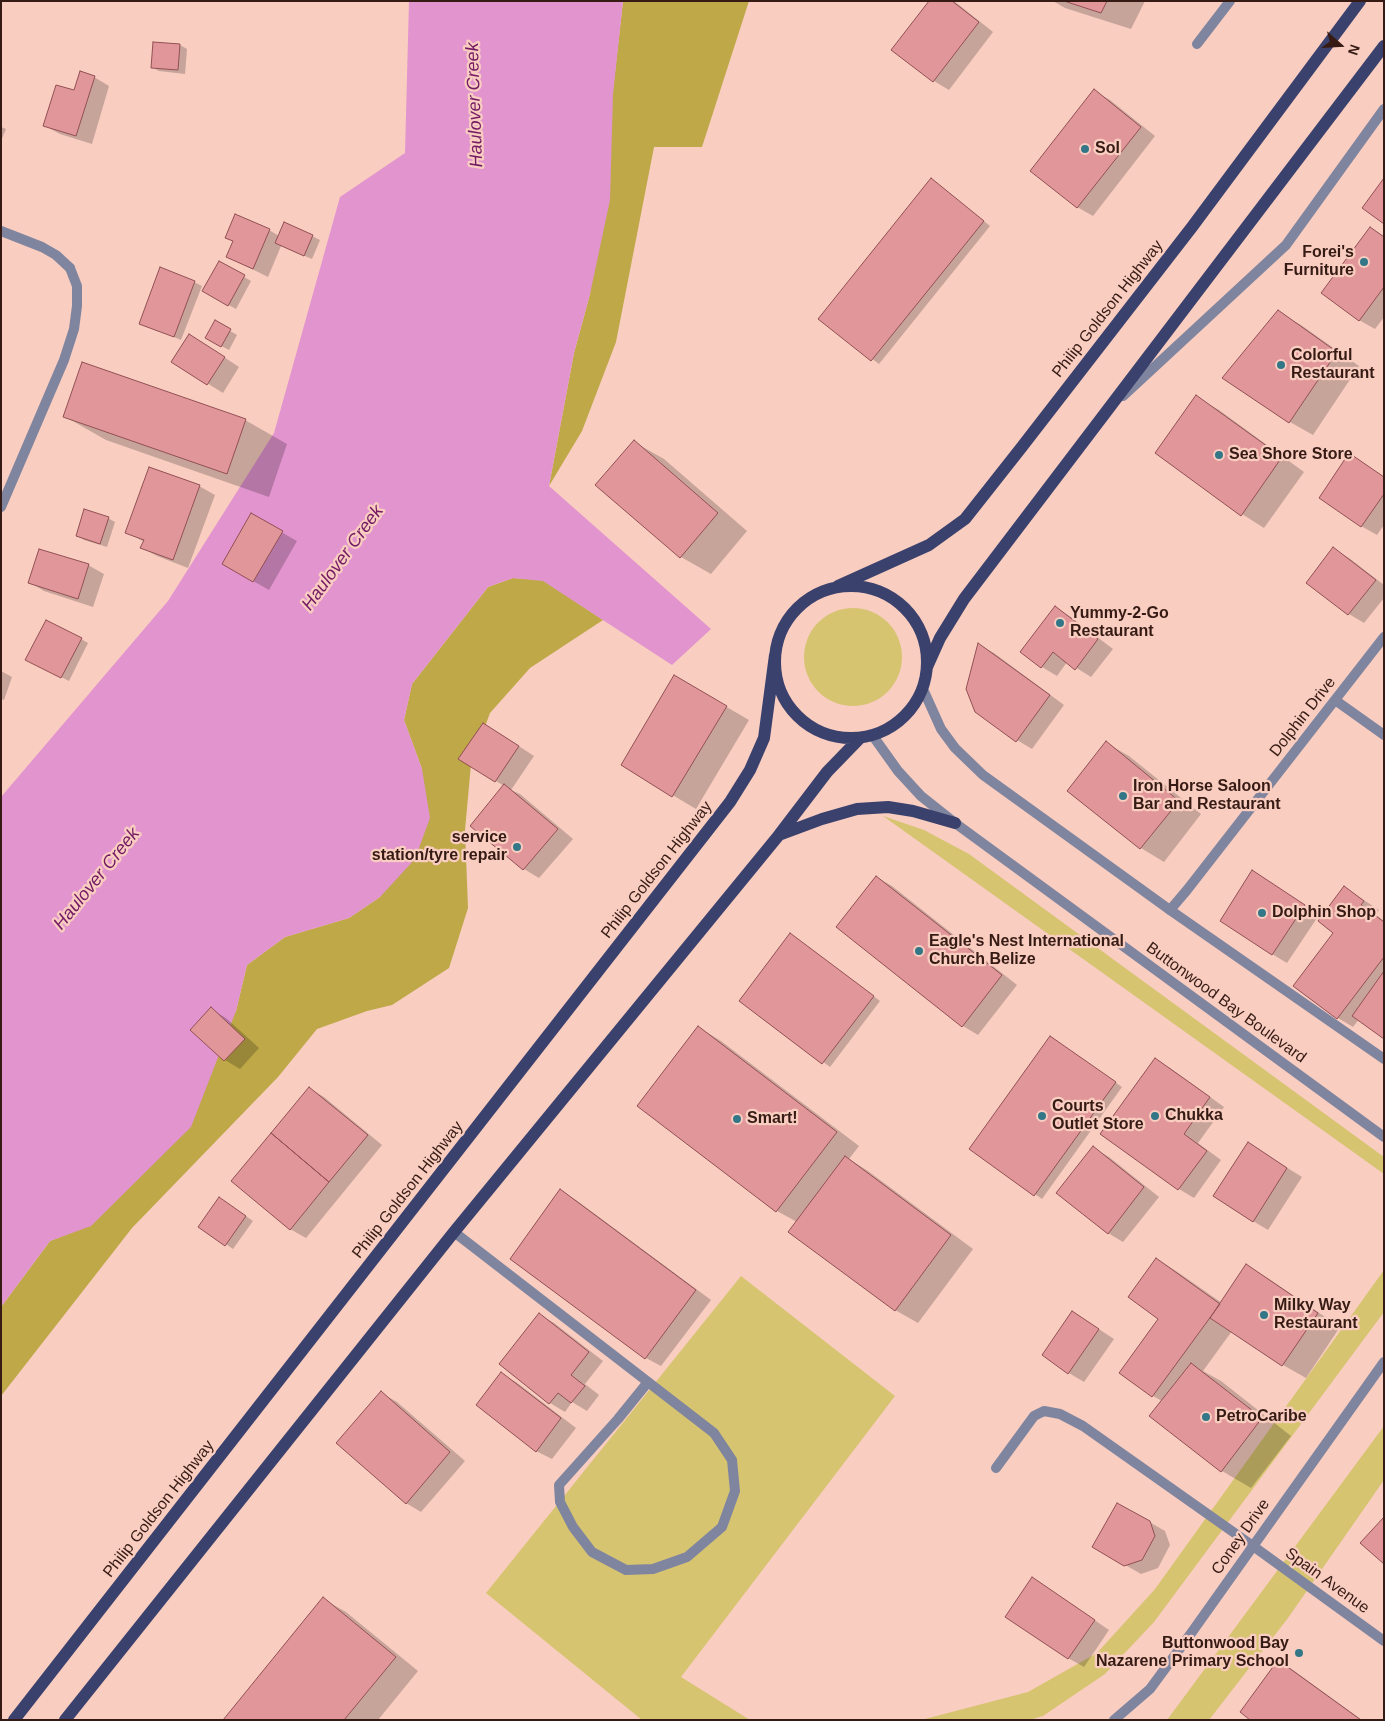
<!DOCTYPE html>
<html>
<head>
<meta charset="utf-8">
<style>
  body { margin:0 }
  #map { position:relative; width:1385px; height:1721px; overflow:hidden; background:#f9cdc0; font-family:Helvetica,sans-serif }
  canvas { display:block }
  .frame { position:absolute; inset:0; border:2px solid #361b14; pointer-events:none }
  .north { position:absolute; left:1315px; top:20px; width:50px; height:50px; -webkit-text-stroke:4px #f9cdc0; paint-order:stroke; rotate:109deg; font-size:14px; font-weight:700; line-height:20px; text-align:center; color:#361b14 }
  .north::after { content:''; display:block; margin:auto; width:18px; height:22px; background:#361b14; clip-path:polygon(50% 0,100% 100%,50% 72%,0 100%) }
</style>
</head>
<body>
<div id="map">
<canvas width="1385" height="1721"></canvas>
<div class="frame"></div>
<div class="north">N</div>
</div>
<script>
const ctx = document.querySelector('canvas').getContext('2d');
ctx.lineJoin = 'round';
function fill(path, color) {
  ctx.fillStyle = color;
  ctx.fill(path, 'evenodd');
}
function toPath(rows) {
  const path = new Path2D();
  for (const r of rows) {
    if (r.length === 3) {
      path.moveTo(r[0] + r[2], r[1]);
      path.arc(r[0], r[1], r[2], 0, 2 * Math.PI);
      continue;
    }
    path.moveTo(r[0], r[1]);
    for (let i = 2; i < r.length; i += 2) path.lineTo(r[i], r[i + 1]);
  }
  return path;
}
function trace(path, color, width, dash) {
  ctx.strokeStyle = color;
  ctx.lineWidth = width;
  ctx.lineCap = dash ? 'butt' : 'round';
  ctx.setLineDash(dash || []);
  ctx.stroke(path);
}
function write(font, color, halo, rows, align = 'center') {
  ctx.font = font + ' Helvetica,sans-serif';
  ctx.lineWidth = 4.5;
  ctx.setLineDash([]);
  ctx.textBaseline = 'middle';
  ctx.strokeStyle = halo;
  ctx.fillStyle = color;
  for (const [text, x, y, turn = 0] of rows) {
    ctx.save();
    ctx.translate(x, y);
    ctx.rotate((+turn || 0) * Math.PI / 180);
    ctx.textAlign = isNaN(turn) ? turn : align;
    if (halo) ctx.strokeText(text, 0, 0);
    ctx.fillText(text, 0, 0);
    ctx.restore();
  }
}
fill(toPath([
  [853,657,49],
  [883,816,924,830,969,854,1384,1157,1384,1174],
  [1384,1270,1384,1312,1154,1622,1105,1674,1043,1716,1029,1720,921,1720,1028,1692,1097,1653,1155,1589],
  [741,1276,895,1396,681,1677,750,1720,642,1720,486,1593],
  [1384,1426,1384,1480,1288,1618,1209,1720,1167,1720]
]), '#d7c471');
fill(toPath([
  [623,1,749,1,702,147,654,147,616,342,582,431,549,486,574,353,590,294],
  [513,578,543,580,603,620,530,668,490,713,471,764,465,830,468,908,449,968,392,1005,367,1011,317,1029,278,1077,132,1228,1,1396,1,1307,50,1241,91,1225,236,1011,247,965,285,937,349,918,380,897,422,769,404,720,412,684,488,587]
]), '#bea848');
fill(toPath([
  [409,1,623,1,613,94,610,200,590,294,574,353,549,486,711,629,672,665,543,581,513,578,488,587,412,684,404,720,422,769,430,818,415,859,380,897,349,918,285,937,247,965,236,1011,191,1127,91,1226,50,1241,1,1307,1,797,168,601,274,433,340,197,405,153]
]), '#e294ce');
fill(toPath([
  [930,1,954,1,993,32,949,90,934,81],
  [1053,1,1145,1,1131,29,1065,8],
  [180,45,187,49,185,74,159,71,152,67],
  [94,77,109,86,92,144,60,134,45,126,75,91],
  [1094,91,1110,100,1155,136,1093,216,1077,207],
  [1,127,6,129,1,141],
  [932,179,990,226,879,364,820,319],
  [1371,228,1384,236,1384,317,1375,329,1359,320],
  [269,230,279,236,312,236,320,240,312,259,281,246,268,277,228,257,234,242,226,237],
  [219,262,251,281,236,309,203,291],
  [194,282,202,286,181,340,141,323],
  [1278,312,1301,325,1359,366,1313,435,1290,422,1224,378],
  [215,322,237,335,229,350,206,338],
  [204,344,239,367,223,393,173,362],
  [1196,397,1219,410,1304,472,1264,528,1242,514],
  [64,416,245,420,287,444,269,497,106,440],
  [634,442,664,459,747,531,711,574,681,557,597,485],
  [1365,464,1384,477,1384,525,1377,535,1361,526],
  [199,486,215,495,188,568,157,556,142,548,144,542,127,532],
  [251,515,297,541,269,590,223,564],
  [108,518,115,522,107,547,84,540,77,535],
  [1333,549,1349,558,1384,585,1384,598,1364,623,1349,614,1308,582],
  [88,565,104,574,93,607,44,591,29,582],
  [1056,608,1071,617,1113,649,1091,677,1067,662,1057,676,1042,667],
  [81,639,88,643,69,681,34,663],
  [979,645,994,653,1064,705,1032,749,1017,740],
  [1,671,12,677,4,700,1,699],
  [675,677,749,720,696,809,622,765],
  [499,733,534,756,511,790,520,794,573,839,539,878,524,869,472,826,504,786,460,759],
  [1106,743,1129,756,1201,814,1164,862,1141,848,1068,790],
  [876,877,892,886,1017,985,978,1035,963,1026],
  [1268,881,1319,915,1287,963,1272,954],
  [1344,887,1379,910,1376,915,1384,921,1384,1037,1359,1019,1353,1027,1338,1018,1295,986,1335,933],
  [797,939,880,1001,830,1067,740,1000],
  [211,1009,226,1018,259,1048,240,1069,225,1060,192,1030],
  [698,1027,721,1041,859,1146,849,1159,868,1171,973,1249,918,1323,895,1310,797,1222,777,1211],
  [1051,1037,1122,1087,1042,1199,971,1149],
  [1155,1060,1170,1068,1224,1107,1198,1143,1221,1160,1194,1198,1179,1189,1102,1134],
  [309,1088,324,1097,382,1145,306,1238,290,1229],
  [1249,1144,1302,1177,1268,1230,1253,1221],
  [1093,1148,1109,1157,1159,1197,1123,1242,1108,1233],
  [561,1191,576,1200,711,1300,661,1366,646,1358],
  [227,1203,253,1221,233,1249,200,1226],
  [1157,1259,1179,1273,1222,1303,1246,1266,1269,1279,1340,1327,1306,1378,1283,1365,1232,1331,1203,1371,1221,1381,1291,1436,1251,1488,1222,1471,1151,1416,1162,1401,1153,1396,1160,1319],
  [539,1314,554,1323,603,1361,585,1384,599,1395,587,1411,572,1402,565,1412,550,1403],
  [1088,1322,1114,1339,1084,1382,1069,1373],
  [501,1374,516,1382,576,1428,552,1459,536,1451],
  [381,1393,397,1402,465,1461,421,1512,406,1503],
  [1118,1504,1165,1531,1170,1545,1158,1568,1141,1574,1094,1547],
  [1033,1578,1109,1630,1084,1667,1068,1658],
  [323,1599,346,1612,418,1671,378,1720,224,1720],
  [1278,1661,1293,1670,1362,1720,1252,1720]
]), '#0003');
const building = toPath([
  [929,1,952,1,979,22,933,82,891,50,929,1],
  [1064,1,1107,1,1101,13,1064,1],
  [153,42,180,44,178,70,151,68,153,42],
  [80,71,95,76,76,136,43,126,56,85,74,90,80,71],
  [1094,89,1141,127,1077,208,1030,171,1094,89],
  [931,178,984,221,871,361,818,319,931,178],
  [1384,178,1384,224,1362,208,1384,178],
  [235,214,270,229,253,269,226,257,233,241,225,238,235,214],
  [284,222,313,235,304,256,275,243,284,222],
  [1370,227,1384,237,1384,287,1359,321,1321,293,1370,227],
  [219,261,245,275,228,306,202,291,219,261],
  [160,267,195,281,174,337,139,324,160,267],
  [1278,310,1337,352,1289,423,1222,378,1278,310],
  [215,320,231,329,221,347,205,338,215,320],
  [189,334,225,357,207,385,171,362,189,334],
  [82,362,246,419,227,474,63,417,82,362],
  [1196,395,1282,457,1241,516,1155,453,1196,395],
  [634,440,718,513,680,558,595,485,634,440],
  [1349,453,1384,477,1384,494,1361,527,1319,498,1349,453],
  [149,467,200,485,173,560,140,548,144,540,125,533,149,467],
  [84,509,109,517,100,544,76,536,84,509],
  [251,513,283,531,253,582,222,564,251,513],
  [1333,547,1376,580,1348,615,1306,583,1333,547],
  [39,549,89,564,78,599,28,583,39,549],
  [1055,606,1098,639,1075,670,1053,652,1041,668,1020,652,1055,606],
  [46,620,82,638,61,678,25,660,46,620],
  [978,643,1050,695,1016,742,975,712,966,689,978,643],
  [674,675,727,706,672,797,621,765,674,675],
  [483,723,519,746,495,782,458,759,483,723],
  [1106,741,1179,801,1140,849,1067,791,1106,741],
  [504,784,558,829,523,870,470,826,504,784],
  [1252,870,1305,905,1272,955,1220,921,1252,870],
  [876,876,1002,975,962,1027,836,927,876,876],
  [1344,886,1364,901,1361,905,1384,922,1384,957,1337,1019,1293,986,1333,933,1318,921,1344,886],
  [790,933,874,996,822,1064,739,1001,790,933],
  [1384,971,1384,1039,1352,1016,1384,971],
  [211,1007,245,1039,224,1061,190,1030,211,1007],
  [698,1026,837,1132,776,1212,637,1106,698,1026],
  [1050,1036,1116,1082,1034,1196,969,1149,1050,1036],
  [1155,1058,1210,1097,1184,1134,1207,1151,1178,1190,1100,1134,1155,1058],
  [309,1087,368,1135,329,1182,271,1133,309,1087],
  [271,1133,329,1182,290,1230,231,1181,271,1133],
  [1248,1142,1287,1168,1253,1222,1213,1196,1248,1142],
  [1093,1146,1144,1187,1108,1234,1056,1193,1093,1146],
  [845,1156,951,1235,895,1311,788,1232,845,1156],
  [560,1189,696,1290,645,1359,510,1259,560,1189],
  [219,1197,246,1216,225,1246,198,1227,219,1197],
  [1156,1258,1220,1304,1152,1397,1119,1373,1158,1319,1128,1297,1156,1258],
  [1246,1264,1318,1313,1282,1366,1210,1318,1246,1264],
  [1072,1311,1099,1329,1068,1374,1042,1355,1072,1311],
  [539,1313,589,1352,571,1375,585,1386,571,1403,558,1393,549,1404,499,1364,539,1313],
  [1191,1363,1262,1418,1221,1472,1149,1416,1191,1363],
  [501,1372,561,1418,536,1452,476,1405,501,1372],
  [381,1391,450,1452,406,1504,336,1443,381,1391],
  [1117,1503,1150,1521,1155,1536,1142,1560,1124,1566,1092,1547,1117,1503],
  [1384,1517,1384,1564,1360,1543,1384,1517],
  [1032,1577,1095,1620,1068,1659,1005,1617,1032,1577],
  [323,1597,396,1657,344,1720,223,1720,323,1597],
  [1278,1660,1361,1720,1250,1720,1240,1712,1278,1660]
]);
fill(building, '#e1979a');
trace(building, '#914f53', 1);
trace(toPath([
  [1197,44,1230,1],
  [996,1468,1034,1416,1044,1411,1060,1414,1083,1426,1253,1546]
]), '#80859f', 10);
trace(toPath([
  [1,507,64,360,74,329,77,306,77,286,70,268],
  [1335,700,1384,735],
  [1170,910,1187,890,1384,637],
  [454,1232,714,1433,732,1460,735,1491,722,1527,687,1557,653,1569,626,1570,592,1552,573,1527,560,1502,559,1485,618,1419,648,1382],
  [1253,1546,1384,1641]
]), '#80859f', 10);
trace(toPath([
  [1,231,42,247,56,255,70,268],
  [1123,396,1286,245,1384,109],
  [923,689,941,729,955,748,983,775,1170,910,1384,1059],
  [873,736,898,771,921,796,955,823,1384,1137],
  [1114,1720,1150,1689,1192,1632,1384,1362]
]), '#80859f', 10);
trace(toPath([
  [851,662,76],
  [838,586,929,545,965,519,1021,448,1192,227,1360,1],
  [927,667,940,638,964,599,1384,46],
  [779,835,822,819,857,809,888,807,913,811,955,823],
  [14,1720,730,802,750,770,764,738,775,655],
  [65,1720,454,1232,779,835,827,772,860,738]
]), '#3b416d', 12);
for (const [x, y, r, color] of [
  [1085,149,5,"#337687"],
  [1364,262,5,"#337687"],
  [1281,365,5,"#337687"],
  [1219,455,5,"#337687"],
  [1060,623,5,"#337687"],
  [1123,796,5,"#337687"],
  [517,847,5,"#337687"],
  [1262,913,5,"#337687"],
  [919,951,5,"#337687"],
  [1042,1116,5,"#337687"],
  [1155,1116,5,"#337687"],
  [737,1119,5,"#337687"],
  [1264,1315,5,"#337687"],
  [1206,1417,5,"#337687"],
  [1299,1653,5,"#337687"]
]) {
  const dot = new Path2D();
  dot.arc(x, y, r, 0, 2 * Math.PI);
  ctx.fillStyle = color;
  ctx.fill(dot);
  trace(dot, '#f9cdc0', 2);
}
write('bold 16px', '#361b14', '#f9cdc0', [
  ["Sol",1095,149],
  ["Forei's",1354,253,"right"],
  ["Furniture",1354,271,"right"],
  ["Colorful",1291,356],
  ["Restaurant",1291,374],
  ["Sea Shore Store",1229,455],
  ["Yummy-2-Go",1070,614],
  ["Restaurant",1070,632],
  ["Iron Horse Saloon",1133,787],
  ["Bar and Restaurant",1133,805],
  ["service",507,838,"right"],
  ["station/tyre repair",507,856,"right"],
  ["Dolphin Shop",1272,913],
  ["Eagle's Nest International",929,942],
  ["Church Belize",929,960],
  ["Courts",1052,1107],
  ["Outlet Store",1052,1125],
  ["Chukka",1165,1116],
  ["Smart!",747,1119],
  ["Milky Way",1274,1306],
  ["Restaurant",1274,1324],
  ["PetroCaribe",1216,1417],
  ["Buttonwood Bay",1289,1644,"right"],
  ["Nazarene Primary School",1289,1662,"right"]
], 'left');
write('16px', '#361b14', '#f9cdc0', [
  ["Philip Goldson Highway",1108,309,-52],
  ["Dolphin Drive",1303,717,-52],
  ["Philip Goldson Highway",657,870,-52],
  ["Buttonwood Bay Boulevard",1226,1003,36],
  ["Philip Goldson Highway",408,1190,-52],
  ["Philip Goldson Highway",159,1509,-52],
  ["Coney Drive",1241,1537,-55],
  ["Spain Avenue",1327,1581,36]
]);
write('italic 18px', '#741a64', '#f9cdc0', [
  ["Haulover Creek",475,105,-92],
  ["Haulover Creek",343,558,-54],
  ["Haulover Creek",97,879,-51]
]);
</script>
</body>
</html>
